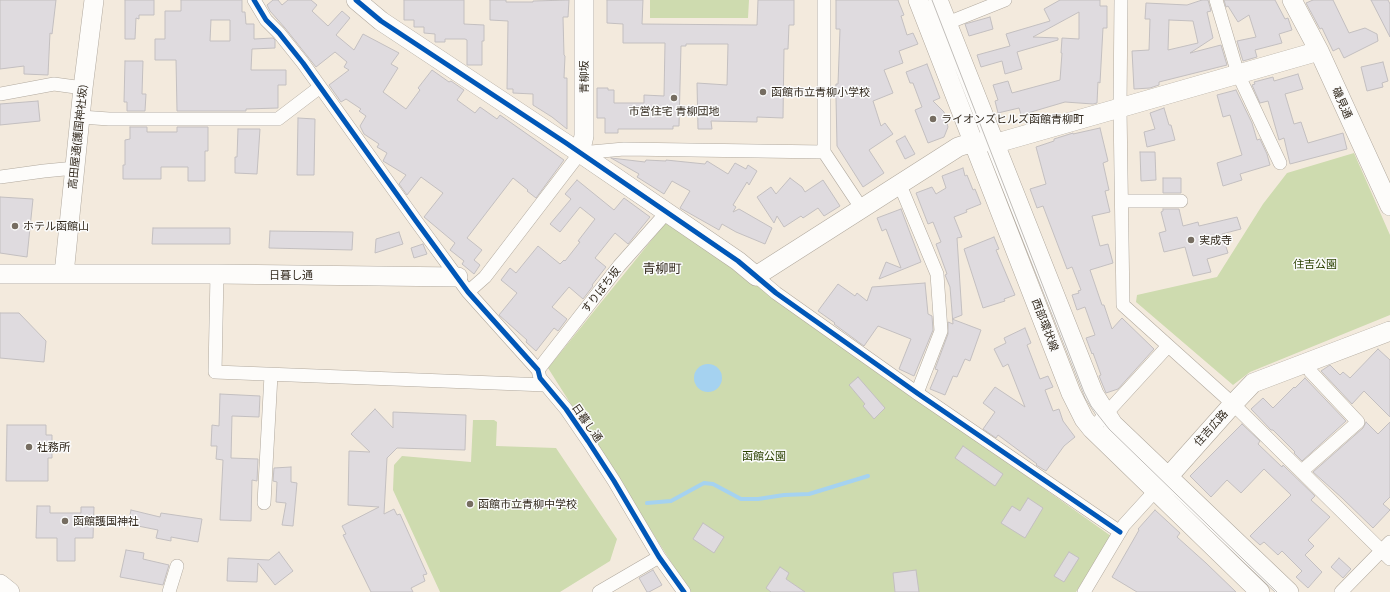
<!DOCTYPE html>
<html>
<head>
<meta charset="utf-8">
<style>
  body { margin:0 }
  canvas { display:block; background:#f3eadd }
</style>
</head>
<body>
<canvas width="1390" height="592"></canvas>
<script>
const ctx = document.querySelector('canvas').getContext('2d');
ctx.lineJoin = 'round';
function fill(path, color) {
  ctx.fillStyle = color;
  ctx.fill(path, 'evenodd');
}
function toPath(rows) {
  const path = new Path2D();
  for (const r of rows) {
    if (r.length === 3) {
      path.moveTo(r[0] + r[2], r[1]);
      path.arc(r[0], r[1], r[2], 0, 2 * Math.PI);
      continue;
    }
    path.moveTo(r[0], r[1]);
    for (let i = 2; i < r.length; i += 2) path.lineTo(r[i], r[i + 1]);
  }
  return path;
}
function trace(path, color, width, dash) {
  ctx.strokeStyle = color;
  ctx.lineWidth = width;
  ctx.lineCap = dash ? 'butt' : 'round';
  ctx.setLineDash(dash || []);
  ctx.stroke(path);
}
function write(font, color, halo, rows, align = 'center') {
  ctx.font = font + ' Lato,"Noto Sans JP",sans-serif';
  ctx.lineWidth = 3;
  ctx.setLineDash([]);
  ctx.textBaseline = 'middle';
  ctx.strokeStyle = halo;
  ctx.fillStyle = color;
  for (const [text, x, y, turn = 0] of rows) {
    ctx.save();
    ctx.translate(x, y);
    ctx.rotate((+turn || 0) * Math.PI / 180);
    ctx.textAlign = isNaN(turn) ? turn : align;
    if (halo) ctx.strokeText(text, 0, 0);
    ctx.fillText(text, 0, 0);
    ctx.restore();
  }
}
fill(toPath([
  [650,0,749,0,748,18,650,18],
  [1354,153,1390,235,1390,315,1250,372,1233,385,1136,302,1137,295,1217,277,1263,204,1287,173],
  [667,221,1111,536,1076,592,690,592,548,368],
  [473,420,494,420,497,422,496,446,556,448,617,539,610,561,560,592,440,592,393,490,394,465,402,456,471,462]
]), '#cedbaf');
fill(toPath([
  [708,378,14]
]), '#a5d2f0');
trace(toPath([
  [647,503,671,501,704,483,713,484,741,499,758,499,784,495,809,494,868,476]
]), '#a5d2f0', 4);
const building = toPath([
  [0,0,56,0,52,34,50,33,48,75,24,74,24,66,0,69,0,0],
  [125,0,154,0,154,15,139,15,139,19,136,18,135,39,125,39,125,0],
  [181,0,242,0,242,12,245,12,246,24,254,24,254,39,273,38,275,40,275,48,252,49,251,70,286,70,286,85,278,85,278,108,246,109,246,111,177,111,176,60,155,60,155,39,165,39,165,11,181,11,181,0],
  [211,20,230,20,230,41,210,41,211,20],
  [273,0,278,0,282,5,288,0,311,0,317,5,312,11,328,26,342,11,350,18,336,35,354,50,363,34,399,53,391,64,398,68,383,92,406,109,420,90,418,88,432,70,449,82,451,81,464,90,457,100,475,113,480,107,497,119,500,115,564,160,536,198,527,191,528,190,513,178,467,238,482,250,474,260,480,265,474,274,462,264,464,261,450,250,455,243,424,217,443,193,421,177,407,195,399,184,406,175,383,161,387,153,377,147,379,144,364,134,360,126,366,116,359,111,361,109,346,99,341,102,329,85,349,70,344,67,347,62,335,52,316,67,285,28,270,11,267,5,273,0],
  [404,0,464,0,464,24,484,25,484,41,482,41,482,65,467,65,467,40,465,39,445,39,445,42,435,42,435,34,424,33,424,27,414,27,414,20,404,20,404,0],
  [490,0,506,0,506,2,533,2,533,1,569,0,568,17,563,17,564,55,565,56,564,78,567,78,567,129,552,117,533,105,533,94,513,93,513,89,507,89,508,21,490,20,490,0],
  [607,0,643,0,642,24,757,25,758,0,794,0,794,25,789,25,788,49,784,49,783,118,757,117,757,122,711,121,712,129,698,129,697,83,727,85,728,44,686,44,686,46,681,46,679,126,673,126,673,129,618,129,618,133,605,133,605,118,597,118,597,88,608,88,608,90,614,90,614,103,644,103,644,95,664,96,665,43,623,43,623,24,607,23,607,0],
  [836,0,898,0,904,15,901,16,907,35,913,33,918,44,899,51,903,63,884,70,893,93,873,101,881,126,885,123,893,134,869,150,884,173,863,187,837,146,836,98,835,98,836,84,838,84,840,29,836,29,836,0],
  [1060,0,1100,0,1100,6,1107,6,1107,28,1103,28,1100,83,1098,82,1097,103,1093,104,1065,102,1021,115,1019,108,998,113,995,101,998,100,993,85,1008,81,1012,93,1060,80,1062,53,1061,53,1062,38,1079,39,1079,12,1033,37,1058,38,1058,40,1017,52,1022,69,1005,74,1002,61,981,67,977,55,1010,46,1006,34,1050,21,1044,9,1060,0],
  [1202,0,1208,0,1211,11,1207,12,1213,38,1190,53,1221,45,1227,65,1159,82,1159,85,1150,88,1134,89,1132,51,1149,50,1150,19,1145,19,1146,3,1187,5,1202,0],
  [1169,20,1193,21,1198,43,1168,50,1169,20],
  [1224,0,1275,0,1285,19,1288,18,1292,30,1279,34,1282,43,1255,50,1257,57,1243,61,1237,41,1256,37,1249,15,1238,22,1228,6,1226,7,1224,0],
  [1313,0,1333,0,1349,33,1365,28,1377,34,1378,41,1344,58,1339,48,1333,51,1322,28,1320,29,1306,3,1313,0],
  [1371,0,1388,0,1390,4,1390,37,1371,0],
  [990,17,993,29,969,36,965,24,990,17],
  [125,61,143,61,142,94,146,94,145,111,127,111,127,102,124,102,125,61],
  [1383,62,1388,81,1382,83,1383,87,1367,91,1361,67,1383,62],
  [927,64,940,98,933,101,944,112,948,127,944,137,928,143,915,110,922,107,913,83,910,83,906,72,927,64],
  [1298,74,1303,89,1285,94,1294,124,1301,122,1308,143,1343,133,1347,149,1290,164,1284,138,1279,140,1268,101,1260,103,1252,85,1255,84,1254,82,1273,77,1274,81,1298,74],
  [1236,90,1252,123,1257,140,1260,139,1267,154,1270,165,1240,174,1242,180,1223,186,1217,163,1242,155,1230,115,1223,117,1217,95,1236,90],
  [38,101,40,121,0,125,0,104,38,101],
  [1164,108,1169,125,1171,125,1175,140,1147,147,1144,132,1155,129,1150,113,1164,108],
  [298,118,315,119,314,175,297,175,298,118],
  [130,127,147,127,147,132,177,132,177,127,208,127,208,151,205,151,205,181,188,181,188,167,161,167,161,179,123,179,123,165,125,165,125,140,130,139,130,127],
  [1100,128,1108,161,1103,163,1109,190,1105,191,1110,212,1092,216,1100,246,1108,244,1113,263,1090,270,1102,305,1104,305,1112,329,1122,318,1154,349,1118,389,1106,393,1099,376,1101,375,1093,353,1092,354,1086,338,1095,335,1085,307,1077,310,1072,295,1079,293,1078,291,1081,290,1072,267,1067,269,1043,206,1037,208,1030,189,1046,184,1036,147,1054,141,1054,139,1073,133,1073,134,1100,128],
  [238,129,260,129,257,174,235,173,235,157,237,157,238,129],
  [905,136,915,154,905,159,896,141,905,136],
  [1140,152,1155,152,1156,180,1141,181,1140,152],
  [611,158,645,162,646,160,666,161,666,160,705,164,707,161,728,174,735,163,746,169,748,165,757,171,749,185,747,182,733,205,736,207,733,212,739,209,772,228,765,244,736,232,722,224,719,230,680,208,690,191,672,181,664,194,637,177,639,174,611,158],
  [963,168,965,176,967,175,973,190,975,189,981,204,966,210,967,212,954,217,962,237,957,238,962,315,952,319,981,330,970,361,965,359,957,377,953,376,945,395,930,389,938,370,935,369,948,334,948,322,953,324,950,287,945,275,947,274,936,244,941,242,933,222,928,224,916,193,932,187,936,194,946,188,942,176,963,168],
  [790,178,802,187,805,192,823,180,840,206,824,216,818,208,803,218,801,216,784,227,777,216,774,223,757,197,771,187,776,194,790,178],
  [1163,178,1181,178,1181,193,1163,193,1163,178],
  [577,180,614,210,624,198,650,217,628,244,615,233,595,258,606,267,592,285,593,286,583,299,569,287,552,307,567,319,558,331,554,328,536,351,526,342,527,340,499,315,517,293,501,280,510,268,516,273,538,246,560,264,564,260,565,261,580,242,578,241,595,219,580,207,560,232,550,224,571,199,565,194,577,180],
  [0,197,33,199,27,257,0,253,0,197],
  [901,209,921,262,879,279,886,262,901,268,886,229,882,231,877,218,901,209],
  [1163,209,1179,209,1183,226,1198,222,1199,226,1237,217,1241,229,1222,234,1228,253,1207,259,1211,272,1193,276,1185,247,1164,252,1159,233,1166,231,1161,212,1163,211,1163,209],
  [153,228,230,228,230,244,152,244,153,228],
  [270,231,353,232,352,250,269,248,270,231],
  [399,232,403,244,375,253,376,239,399,232],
  [994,237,999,249,996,250,1015,295,1004,299,1005,301,983,308,964,249,994,237],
  [423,244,427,254,414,258,411,248,423,244],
  [925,283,928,314,932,316,933,330,914,376,899,369,911,339,878,326,864,346,834,324,835,323,818,311,838,284,855,296,857,293,867,301,872,287,925,283],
  [0,313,19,313,46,341,44,362,0,358,0,313],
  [1025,328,1031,343,1027,345,1040,379,1048,376,1053,387,1045,390,1053,411,1059,409,1063,421,1075,437,1064,446,1046,471,1036,465,1037,464,998,435,996,438,983,429,995,412,983,403,995,387,1025,407,1008,364,1003,367,994,349,1006,343,1004,338,1025,328],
  [1378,349,1390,360,1390,417,1364,391,1352,404,1321,371,1330,365,1340,375,1343,372,1350,378,1378,349],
  [858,377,885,408,874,419,863,406,865,404,849,385,858,377],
  [1305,378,1346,421,1302,461,1294,453,1295,452,1273,430,1271,430,1251,409,1263,398,1273,408,1294,387,1295,388,1305,378],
  [220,394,260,396,259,417,232,416,231,458,258,459,257,481,252,480,251,521,220,520,223,460,216,459,217,446,211,446,212,425,219,426,220,394],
  [375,409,393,428,393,412,466,415,465,450,397,448,387,458,384,514,394,509,397,515,400,514,427,574,423,575,425,581,411,588,413,592,371,592,343,535,346,534,342,526,379,507,348,505,349,451,370,452,351,434,375,409],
  [1366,422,1378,434,1390,422,1390,497,1383,504,1390,510,1373,528,1342,498,1313,472,1363,428,1366,422],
  [1242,424,1260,441,1258,444,1282,467,1283,465,1315,496,1311,500,1330,517,1308,540,1314,546,1305,555,1322,572,1308,588,1296,577,1302,571,1282,551,1278,555,1264,542,1260,545,1250,536,1291,495,1264,469,1241,493,1227,480,1211,497,1190,476,1242,424],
  [7,425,46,425,46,435,52,435,52,458,48,458,48,481,6,481,7,425],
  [963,446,1003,474,995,486,955,458,963,446],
  [291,467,291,482,297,483,293,526,282,525,286,503,276,502,277,482,273,481,274,468,291,467],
  [1028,498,1043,508,1025,538,1001,523,1012,506,1020,511,1028,498],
  [37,506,50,506,50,513,81,513,81,507,94,507,93,538,75,538,75,561,57,561,57,538,36,538,37,506],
  [131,510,160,517,161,513,202,519,198,542,171,537,171,541,156,538,158,530,128,524,131,510],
  [1155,510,1180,533,1177,537,1206,563,1236,592,1137,592,1112,577,1139,530,1138,529,1155,510],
  [703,523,724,537,714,553,693,539,703,523],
  [126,550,144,553,143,559,169,565,163,585,120,577,126,550],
  [279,552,293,571,275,585,258,563,257,582,227,581,228,558,269,560,279,552],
  [1069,552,1079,558,1064,582,1054,576,1069,552],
  [1339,558,1351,569,1343,578,1331,567,1339,558],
  [780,567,789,573,786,579,805,592,771,592,766,588,780,567],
  [653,570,662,585,649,592,647,592,639,578,653,570],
  [916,570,919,592,895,592,893,573,916,570]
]);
fill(building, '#dfdbdf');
trace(building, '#c3bfc0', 1);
const street = toPath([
  [254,0,266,20,279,33,303,63,416,221,468,292,538,370,540,378,566,409,588,441,614,481,659,557,684,592],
  [824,0,824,152,862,209],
  [1121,0,1120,108,1123,305,1233,404,1390,559],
  [1216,0,1238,74,1280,163],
  [940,26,1005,0],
  [0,94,54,84,83,88],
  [81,117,109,119,278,119,320,87],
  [0,177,44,171,75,168],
  [900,185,937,274,941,331,917,393],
  [1122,201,1181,201],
  [217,274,215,372,546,385],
  [756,276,776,293,917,393,1120,532],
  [468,292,485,277,580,153,624,149,824,152],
  [538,370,619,266,667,212],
  [1092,429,1168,346],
  [1302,471,1358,422,1310,371],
  [264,503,271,375],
  [169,592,177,566],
  [599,592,659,557],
  [1084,592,1124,525,1155,491],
  [1341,592,1390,542]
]);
const secondary = toPath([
  [356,0,381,21,580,153,738,261,756,276,958,147,973,142,1004,141,1319,51],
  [918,0,1071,393,1084,419,1092,429,1260,592],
  [938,0,1094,394,1113,424,1289,592],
  [1292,0,1319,51,1390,206],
  [580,153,584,136,584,0],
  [0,274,217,274,458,277],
  [64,274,83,88,94,0],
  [1160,486,1233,404,1253,383,1390,331],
  [0,584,10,592]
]);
trace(street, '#b1a99e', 14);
trace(secondary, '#b1a99e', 20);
trace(street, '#fdfcfa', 13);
trace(secondary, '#fdfcfa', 19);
trace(toPath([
  [932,0,1084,392,1091,406,1109,429,1277,592]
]), '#c0bdb9', 1);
trace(toPath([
  [254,0,266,20,279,33,303,63,416,221,468,292,538,370,540,378,566,409,588,441,614,481,659,557,684,592],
  [356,0,381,21,566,143,738,261,776,293,917,393,1120,532]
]), '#0057b8', 5);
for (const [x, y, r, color] of [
  [763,92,4,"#766d61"],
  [674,98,4,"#766d61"],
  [933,119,4,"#766d61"],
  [15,226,4,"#766d61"],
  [1191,240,4,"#766d61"],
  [29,447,4,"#766d61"],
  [470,504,4,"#766d61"],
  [65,521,4,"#766d61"]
]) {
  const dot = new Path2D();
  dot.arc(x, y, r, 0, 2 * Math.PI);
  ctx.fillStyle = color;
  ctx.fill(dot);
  trace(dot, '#fbfbfb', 1.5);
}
write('11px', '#332a1e', '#fbfbfb', [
  ["青柳坂",584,77,-90],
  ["磯見通",1342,103,66],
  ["高田屋通(護国神社坂)",78,137,-84],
  ["日暮し通",291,275],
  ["すりばち坂",601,290,-52],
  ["西部環状線",1045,325,69],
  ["日暮し通",587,423,55],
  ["住吉広路",1211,428,-48]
]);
write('11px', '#332a1e', '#fbfbfb', [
  ["函館市立青柳小学校",771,92],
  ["市営住宅 青柳団地",674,111,"center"],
  ["ライオンズヒルズ函館青柳町",941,119],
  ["ホテル函館山",23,226],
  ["実成寺",1199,240],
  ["社務所",37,447],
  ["函館市立青柳中学校",478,504],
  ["函館護国神社",73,521]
], 'left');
write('11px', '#2b4100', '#fbfbfb', [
  ["住吉公園",1315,264],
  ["函館公園",764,456]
]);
write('13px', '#332a1e', '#fbfbfb', [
  ["青柳町",662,269]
]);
</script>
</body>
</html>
